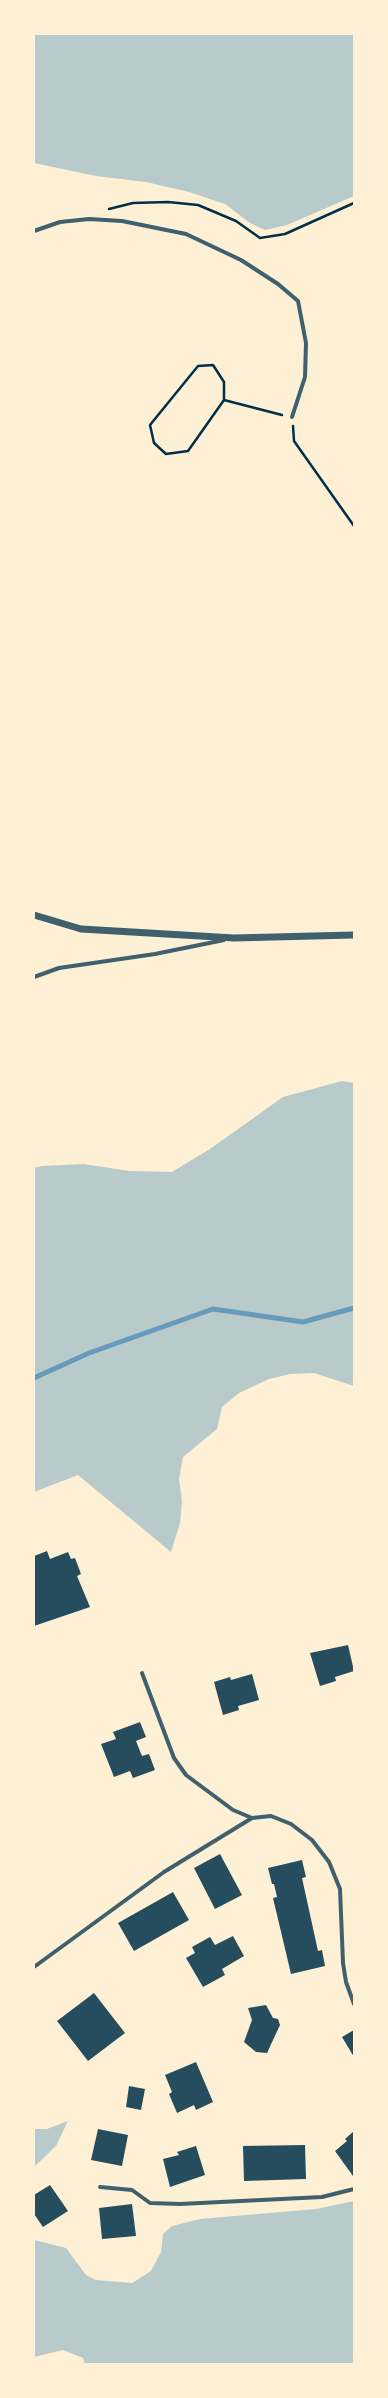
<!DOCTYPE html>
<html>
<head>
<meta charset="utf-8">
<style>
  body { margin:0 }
  #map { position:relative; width:388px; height:2398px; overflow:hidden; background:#fdf0d5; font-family:"Noto Serif",serif }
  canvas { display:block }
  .frame { position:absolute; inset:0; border:35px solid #fdf0d5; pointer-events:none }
</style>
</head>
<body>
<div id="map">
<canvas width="388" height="2398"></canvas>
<div class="frame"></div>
</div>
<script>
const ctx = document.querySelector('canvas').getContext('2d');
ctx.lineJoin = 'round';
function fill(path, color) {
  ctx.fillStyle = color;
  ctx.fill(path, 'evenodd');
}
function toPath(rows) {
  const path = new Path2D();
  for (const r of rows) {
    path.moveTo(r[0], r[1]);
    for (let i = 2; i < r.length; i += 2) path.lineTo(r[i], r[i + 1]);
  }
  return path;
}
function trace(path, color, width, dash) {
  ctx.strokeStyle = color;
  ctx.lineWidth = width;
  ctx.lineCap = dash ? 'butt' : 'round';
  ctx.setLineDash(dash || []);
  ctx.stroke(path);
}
fill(toPath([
  [34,34,354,34,354,196,287,225,265,230,250,223,225,204,189,192,146,182,96,176,34,163],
  [342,1081,354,1083,354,1386,314,1373,290,1374,269,1379,239,1393,222,1407,217,1429,183,1457,179,1479,182,1501,180,1523,171,1552,78,1475,34,1492,34,1168,42,1166,84,1164,129,1171,172,1172,210,1149,283,1097],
  [68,2121,56,2146,34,2167,34,2129,47,2129],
  [354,2201,354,2364,85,2364,83,2358,63,2350,34,2357,34,2240,66,2248,86,2275,96,2280,132,2283,151,2271,161,2252,163,2234,172,2226,200,2219,316,2209]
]), '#b9caca');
trace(toPath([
  [34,1378,89,1353,213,1309,303,1322,354,1308]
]), '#669bbc', 5);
fill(toPath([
  [47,1551,50,1559,68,1552,71,1559,75,1558,81,1574,77,1576,90,1607,34,1626,34,1556],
  [348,1645,354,1671,335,1677,336,1681,320,1686,310,1653],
  [252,1674,259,1700,238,1706,239,1710,223,1715,214,1682,230,1677,231,1680],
  [140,1722,146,1737,136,1741,142,1756,149,1754,155,1770,133,1778,130,1771,114,1777,101,1744,116,1739,113,1732],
  [220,1854,242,1895,215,1909,194,1868],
  [302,1860,306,1877,302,1878,318,1951,322,1950,325,1966,291,1974,273,1898,277,1897,274,1884,272,1884,268,1868],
  [173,1892,189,1920,134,1951,118,1923],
  [233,1936,244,1956,222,1969,225,1975,203,1987,186,1958,195,1953,192,1947,210,1937,215,1945],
  [94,1993,125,2033,88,2061,57,2021],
  [266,2005,273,2018,278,2019,280,2025,267,2053,256,2052,244,2042,252,2020,248,2008],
  [354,2030,354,2057,342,2037],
  [196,2062,213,2102,196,2110,194,2105,177,2113,169,2094,172,2092,165,2075],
  [129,2086,145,2089,141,2110,126,2107],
  [98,2129,128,2135,122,2166,91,2160],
  [354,2131,354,2175,353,2176,335,2151,347,2141,345,2139],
  [305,2145,306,2179,244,2181,243,2146],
  [196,2146,205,2175,170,2187,163,2159,179,2155,177,2152],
  [50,2185,68,2211,43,2227,34,2214,34,2195],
  [132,2204,136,2236,102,2239,99,2208]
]), '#264d5e');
trace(toPath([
  [109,209,133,203,168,202,198,205,236,221,260,238,285,234,354,203],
  [224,400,188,451,166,454,154,443,150,425,198,366,213,365,224,382,224,400,282,415],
  [293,426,294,441,354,526]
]), '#003049', 2.5);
trace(toPath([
  [34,231,60,222,89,219,122,221,186,234,241,260,278,284,298,301,306,343,305,377,292,417],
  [34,977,59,968,155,954,224,940],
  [142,1673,174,1758,186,1775,233,1810,252,1818],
  [34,1967,164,1872,252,1818,271,1816,291,1824,312,1840,329,1862,340,1889,343,1963,346,1982,354,2004],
  [100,2187,132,2190,150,2203,180,2204,322,2197,354,2189]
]), '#3f606c', 4);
trace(toPath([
  [34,915,81,929,234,938,354,935]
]), '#3f606c', 7);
</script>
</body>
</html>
